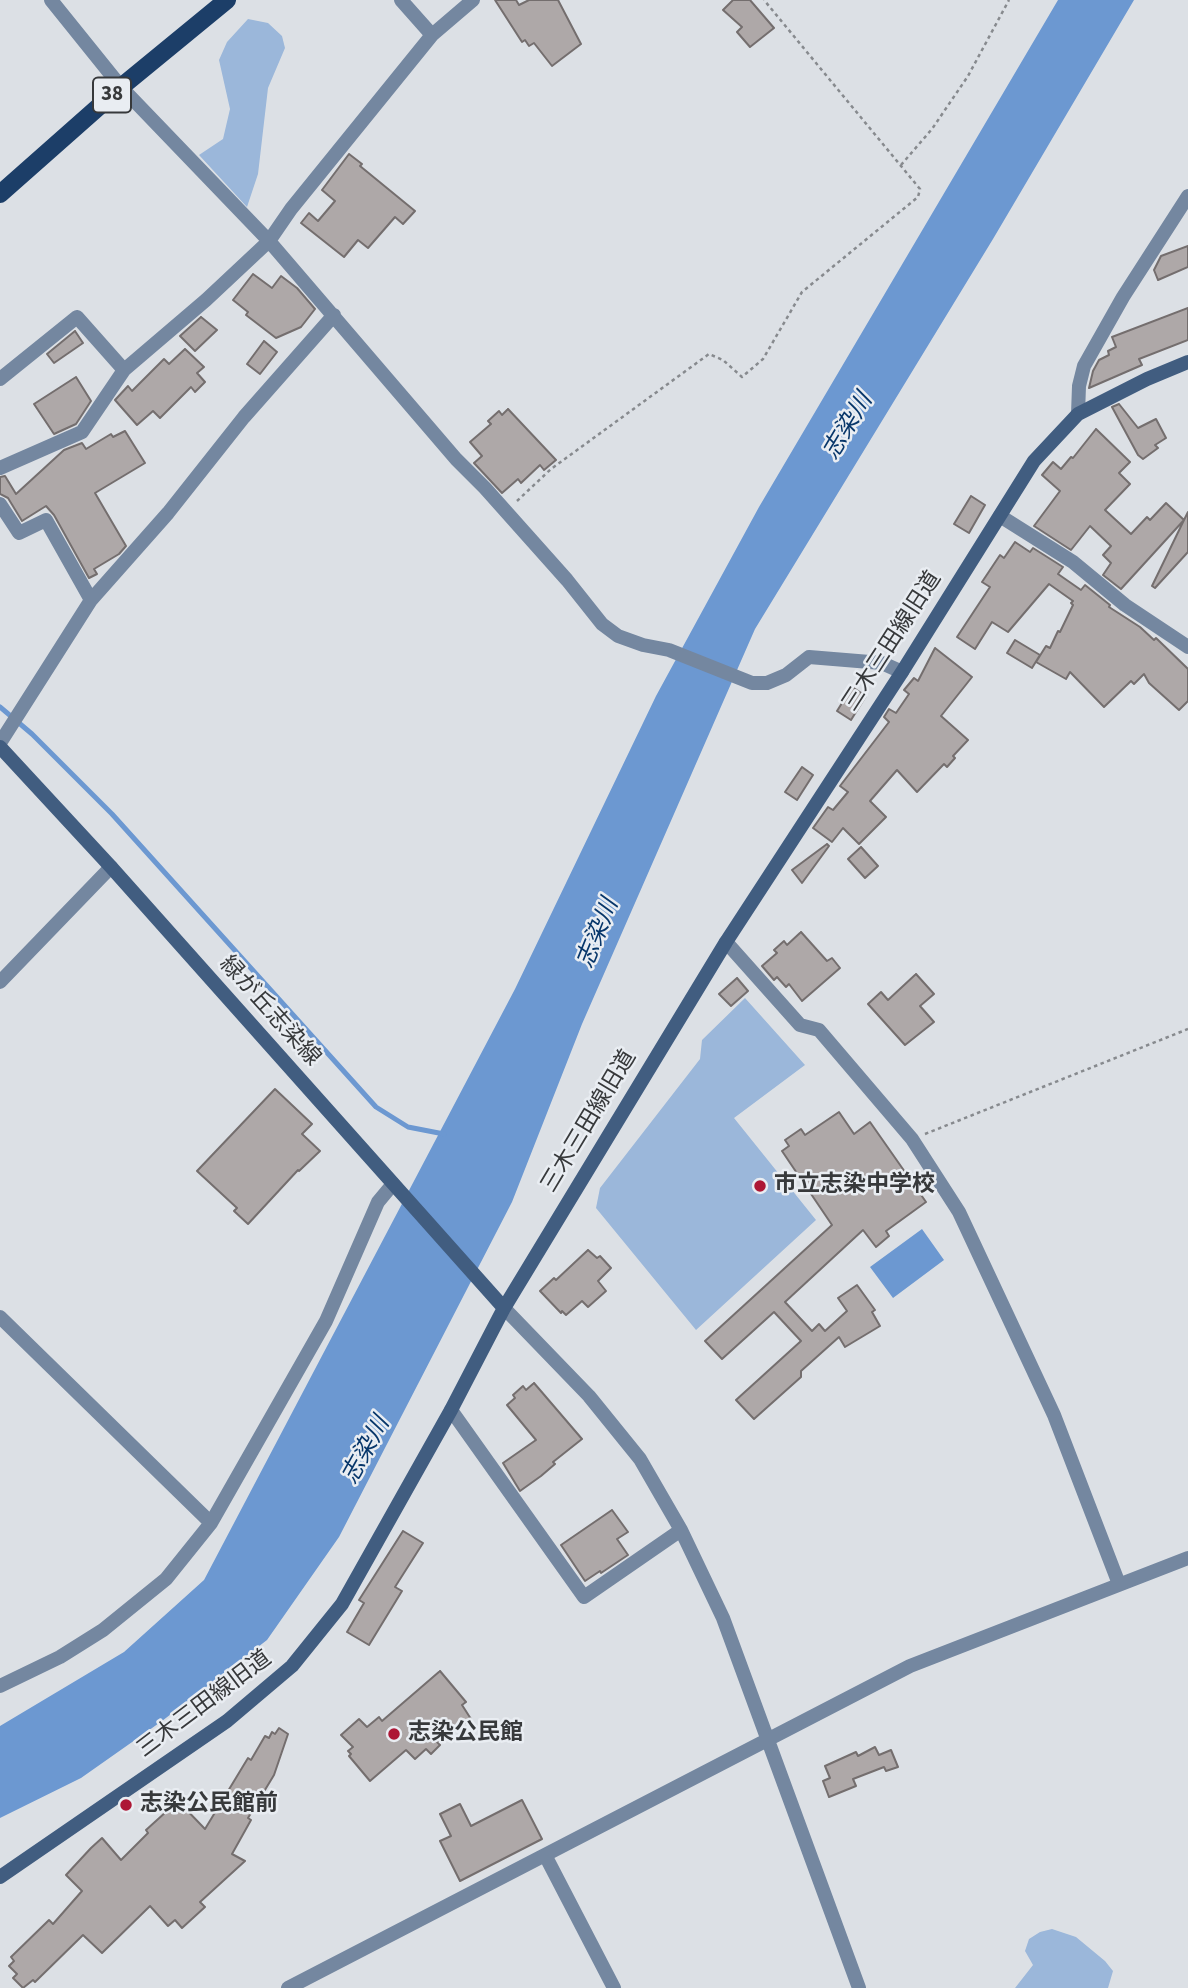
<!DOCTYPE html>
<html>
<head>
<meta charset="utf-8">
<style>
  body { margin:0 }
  canvas { display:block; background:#dce0e5 }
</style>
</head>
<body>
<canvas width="1188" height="1988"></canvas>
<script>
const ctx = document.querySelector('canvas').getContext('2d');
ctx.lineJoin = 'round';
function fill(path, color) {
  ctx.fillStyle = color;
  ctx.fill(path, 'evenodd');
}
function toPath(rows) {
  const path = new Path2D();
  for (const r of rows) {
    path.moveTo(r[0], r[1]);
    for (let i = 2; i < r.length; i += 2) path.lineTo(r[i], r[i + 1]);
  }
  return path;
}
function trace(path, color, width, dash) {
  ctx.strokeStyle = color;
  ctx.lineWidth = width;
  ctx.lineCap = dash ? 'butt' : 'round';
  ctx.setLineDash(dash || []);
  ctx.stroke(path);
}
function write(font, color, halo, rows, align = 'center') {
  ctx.font = font + ' "Source Sans 3","Noto Sans JP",sans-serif';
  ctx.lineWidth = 5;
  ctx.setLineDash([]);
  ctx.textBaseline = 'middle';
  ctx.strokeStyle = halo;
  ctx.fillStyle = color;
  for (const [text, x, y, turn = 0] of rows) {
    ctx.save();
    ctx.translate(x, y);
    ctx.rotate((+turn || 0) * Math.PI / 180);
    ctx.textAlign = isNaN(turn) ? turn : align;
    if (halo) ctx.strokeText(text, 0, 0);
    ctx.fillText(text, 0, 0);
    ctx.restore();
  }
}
fill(toPath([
  [248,19,268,23,282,36,285,48,268,88,258,174,247,207,199,155,223,139,230,109,219,60,227,42],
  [745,998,805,1065,734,1118,816,1220,696,1330,596,1208,600,1188,700,1059,702,1040],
  [1052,1929,1076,1937,1105,1961,1113,1971,1108,1988,1015,1988,1033,1965,1025,1951,1029,1939,1040,1932]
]), '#9bb7da');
fill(toPath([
  [1058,0,1134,0,993,239,755,629,582,1024,512,1202,339,1537,267,1640,162,1721,81,1778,0,1818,0,1726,124,1652,204,1580,515,989,656,696,759,507],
  [922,1229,944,1260,893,1298,870,1267]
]), '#6c98d1');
trace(toPath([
  [0,707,32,734,112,814,376,1107,408,1127,444,1134]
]), '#6c98d1', 5);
const building = toPath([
  [495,0,516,0,519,5,529,0,558,0,581,44,552,66,534,43,529,46,525,40,522,42,495,0],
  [733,0,750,0,774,28,750,47,737,32,742,27,723,10,733,0],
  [349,154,362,164,360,166,415,211,403,224,395,217,368,248,358,240,344,257,301,223,309,213,318,221,335,201,322,190,349,154],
  [1188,246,1188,267,1158,280,1154,270,1161,256,1188,246],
  [253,274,272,288,281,276,297,288,315,309,301,327,276,338,246,315,248,312,233,300,253,274],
  [1188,308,1188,340,1139,359,1142,365,1089,388,1093,371,1099,360,1109,355,1108,351,1116,347,1112,337,1188,308],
  [201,317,217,330,195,351,180,336,201,317],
  [75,331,83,343,54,363,47,354,75,331],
  [264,341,277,352,260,374,247,364,264,341],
  [185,349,204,367,197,373,205,382,195,392,191,387,160,418,153,411,137,425,115,400,128,386,132,391,164,359,169,364,185,349],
  [76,377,91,401,76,424,54,434,34,404,76,377],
  [1119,404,1138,428,1156,419,1166,438,1155,445,1158,448,1143,459,1138,455,1112,407,1119,404],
  [508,409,556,460,544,470,540,465,521,483,518,479,502,493,474,463,482,456,470,442,491,424,488,421,499,411,502,415,508,409],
  [1096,429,1130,462,1119,473,1130,484,1105,510,1131,534,1147,517,1150,520,1166,503,1184,520,1188,512,1188,552,1155,588,1152,586,1184,520,1121,589,1103,575,1111,563,1103,555,1111,546,1090,526,1071,550,1034,526,1060,491,1042,475,1053,462,1061,469,1071,457,1073,458,1096,429],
  [125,431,145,463,95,493,126,546,119,554,94,569,97,574,89,578,54,515,46,506,22,521,8,498,0,494,0,477,5,476,16,494,64,450,82,443,86,449,111,434,113,437,125,431],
  [971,496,985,505,969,533,954,524,971,496],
  [1015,542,1030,552,1033,548,1063,567,1058,574,1081,590,1085,585,1110,605,1109,607,1140,627,1154,640,1156,638,1188,669,1188,701,1179,710,1149,683,1144,674,1134,684,1131,681,1104,707,1070,672,1066,679,1036,662,1046,646,1050,648,1058,631,1060,632,1073,605,1071,603,1073,601,1049,584,1008,632,992,622,975,649,957,637,990,587,982,582,1000,555,1004,558,1015,542],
  [1015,640,1040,655,1032,668,1007,653,1015,640],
  [935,648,972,677,941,716,968,740,953,756,955,758,947,767,944,764,917,792,897,770,870,801,886,817,859,844,843,828,832,842,813,828,828,807,833,810,848,792,840,786,889,722,884,717,889,709,896,713,909,694,904,690,914,678,918,681,935,648],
  [852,687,866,696,851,720,837,711,852,687],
  [802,767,813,775,797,800,785,792,802,767],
  [827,844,829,846,802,883,792,870,827,844],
  [861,847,878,866,865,878,848,859,861,847],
  [801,932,827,961,832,958,840,968,802,1001,789,984,786,987,777,977,774,980,762,966,777,953,774,950,784,941,787,945,801,932],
  [916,974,934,994,920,1006,934,1022,905,1045,868,1004,881,992,888,1000,916,974],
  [737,978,748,991,731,1006,719,994,737,978],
  [275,1089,312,1124,302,1134,320,1151,299,1171,298,1170,248,1224,234,1211,237,1208,197,1171,275,1089],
  [839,1112,854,1134,870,1122,926,1202,886,1231,889,1236,876,1247,863,1230,785,1302,812,1331,819,1324,825,1331,847,1311,838,1298,857,1285,875,1310,872,1312,880,1326,845,1347,839,1337,801,1371,801,1377,754,1419,736,1400,801,1341,774,1312,722,1359,705,1341,832,1225,782,1151,789,1146,785,1140,801,1129,805,1135,839,1112],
  [588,1250,597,1258,600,1256,611,1268,598,1281,606,1291,588,1307,582,1301,566,1315,562,1311,561,1313,540,1291,554,1278,556,1280,588,1250],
  [534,1383,582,1439,553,1462,555,1464,541,1476,520,1491,503,1463,536,1440,507,1405,515,1398,513,1395,523,1386,526,1390,534,1383],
  [612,1510,628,1532,617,1539,628,1555,601,1573,600,1571,585,1581,561,1545,612,1510],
  [403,1531,423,1543,395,1587,402,1591,369,1645,347,1632,364,1603,359,1600,403,1531],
  [440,1671,466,1702,462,1705,471,1719,459,1727,458,1725,437,1742,440,1745,431,1754,426,1749,415,1759,406,1750,370,1781,349,1756,351,1754,348,1751,353,1747,341,1735,359,1719,367,1727,379,1717,382,1721,440,1671],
  [279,1728,288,1734,274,1775,248,1818,251,1820,232,1854,245,1861,200,1902,205,1907,182,1928,175,1920,168,1926,150,1906,102,1953,83,1935,35,1982,33,1980,23,1988,13,1978,17,1974,9,1966,14,1961,11,1957,49,1920,53,1924,82,1891,66,1875,91,1848,102,1838,121,1860,148,1833,146,1830,178,1801,205,1829,248,1758,251,1760,265,1736,269,1738,272,1732,275,1734,279,1728],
  [875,1747,879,1755,891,1750,898,1767,886,1771,884,1767,853,1779,856,1786,829,1797,823,1781,830,1778,825,1766,856,1752,858,1756,875,1747],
  [522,1800,542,1839,460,1881,440,1841,451,1836,440,1814,460,1804,471,1826,522,1800]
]);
fill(building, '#aea8a8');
trace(building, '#746e6e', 2);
trace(toPath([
  [901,165,932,129,968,76,1009,0],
  [517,501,551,469,709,354,723,360,742,377,763,359,802,292,918,197,920,189,764,0],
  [925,1134,1188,1029]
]), '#878a8e', 2.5, [3.5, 3.5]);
trace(toPath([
  [51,0,121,87,269,241,456,459,485,488,567,580,602,624,618,636,643,645,669,650,752,683,767,683,786,675,809,657,882,663,902,672],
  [401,0,432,35],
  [0,379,77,317,124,370,206,300,269,241,291,209,432,35,473,0],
  [1078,414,1079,386,1084,366,1123,297,1188,196],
  [0,468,82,432,124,370],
  [0,504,19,533,46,520,91,600],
  [1000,516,1073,562,1125,605,1188,647],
  [0,743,91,600,168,513,244,417,334,315],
  [726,942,800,1025,819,1030,912,1139,959,1212,1054,1415,1119,1584],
  [0,982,111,867],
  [504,1308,589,1396,640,1459,681,1530,723,1618,859,1988],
  [0,1317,211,1523],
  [451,1410,584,1597,681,1530],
  [0,1686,60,1657,103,1630,166,1579,211,1523,326,1321,378,1202,393,1184],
  [545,1855,614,1988],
  [288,1988,910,1666,1188,1558]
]), '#7487a0', 14);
trace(toPath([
  [0,747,111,867,504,1308],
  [0,1877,227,1721,292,1666,342,1604,451,1410,504,1308,726,942,902,672,1034,461,1078,414,1147,379,1188,362]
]), '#415d80', 14);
trace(toPath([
  [0,194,121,87,227,0]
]), '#1c3e68', 18);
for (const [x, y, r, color] of [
  [760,1186,7,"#ad1735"],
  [394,1734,7,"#ad1735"],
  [126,1805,7,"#ad1735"]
]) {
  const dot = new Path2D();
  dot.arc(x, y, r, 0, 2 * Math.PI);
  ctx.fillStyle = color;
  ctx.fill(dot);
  trace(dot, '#e9edf2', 2.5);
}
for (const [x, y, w] of [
  [112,95,38]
]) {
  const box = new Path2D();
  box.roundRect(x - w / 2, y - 17.5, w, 35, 5);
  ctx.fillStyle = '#e9edf2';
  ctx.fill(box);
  trace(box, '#37393b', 2);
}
write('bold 21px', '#37393b', null, [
  ["38",112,95]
]);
write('23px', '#37393b', '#e9edf2', [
  ["三木三田線旧道",893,642,-57],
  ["緑が丘志染線",269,1012,48],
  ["三木三田線旧道",590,1122,-59],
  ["三木三田線旧道",205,1705,-37]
]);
write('bold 23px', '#37393b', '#e9edf2', [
  ["市立志染中学校",774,1186],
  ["志染公民館",408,1734],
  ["志染公民館前",140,1805]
], 'left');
write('italic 24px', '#07366a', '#e9edf2', [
  ["志染川",849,427,-59],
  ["志染川",599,934,-68],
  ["志染川",367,1451,-61]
]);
</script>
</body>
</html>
